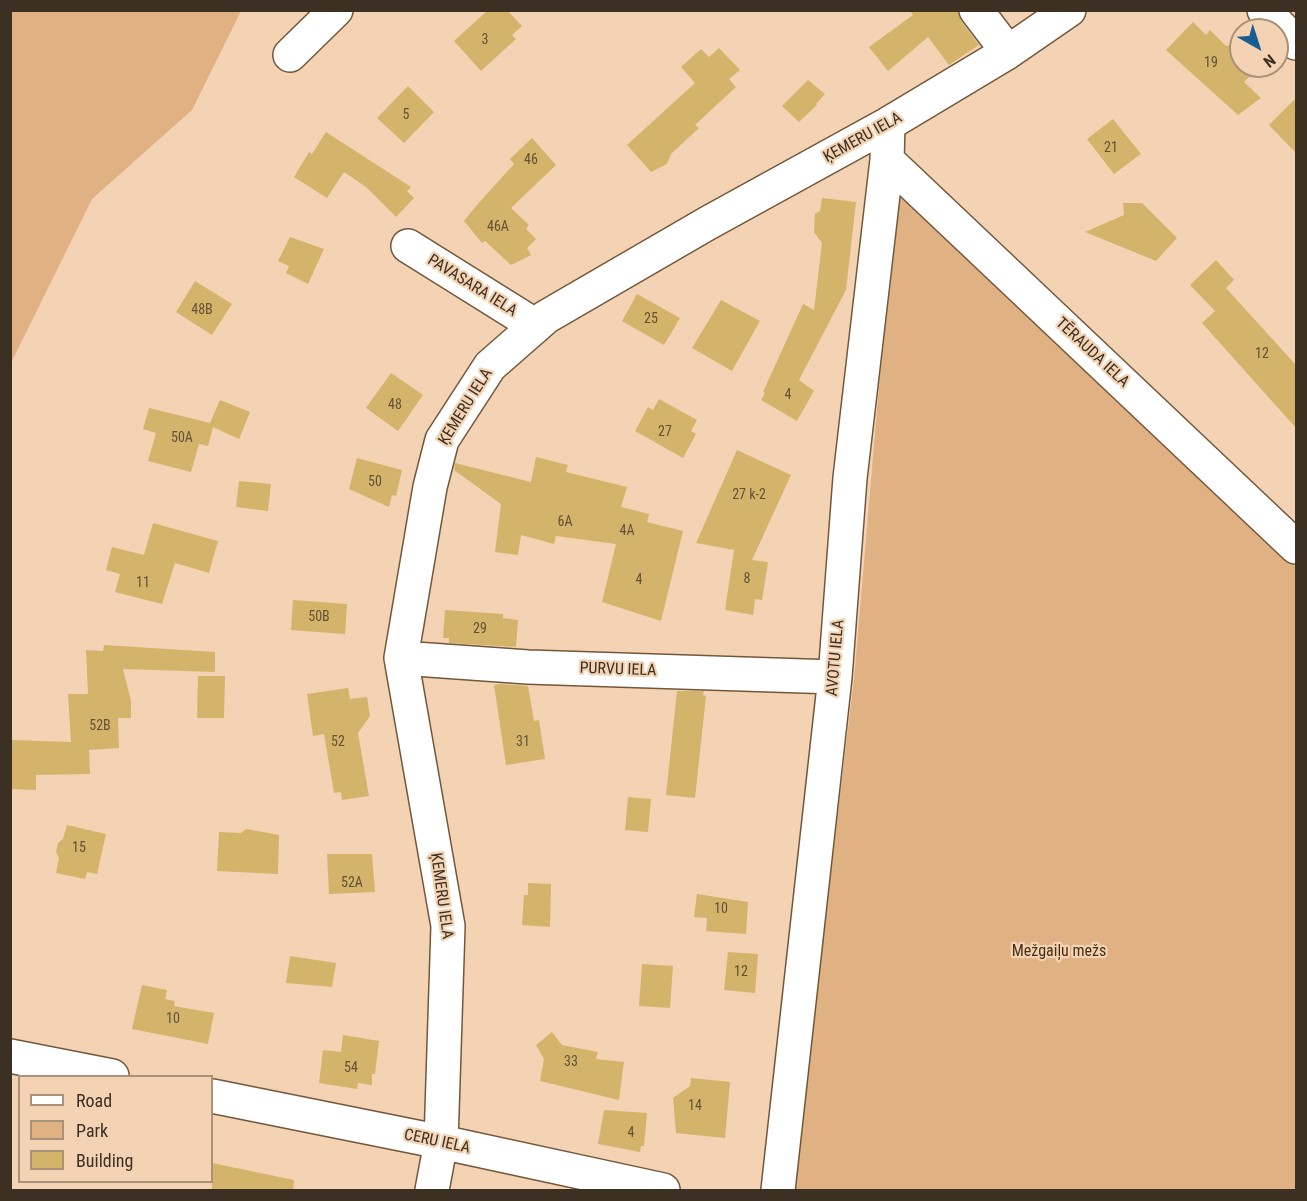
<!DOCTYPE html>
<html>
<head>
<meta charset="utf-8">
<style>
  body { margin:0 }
  #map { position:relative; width:1307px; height:1201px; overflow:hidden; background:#f3d3b3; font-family:"Roboto Condensed",sans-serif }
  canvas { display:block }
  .frame { position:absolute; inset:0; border:12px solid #3c3023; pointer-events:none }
  .legend { position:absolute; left:18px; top:1075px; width:195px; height:108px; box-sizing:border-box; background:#f3d3b3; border:2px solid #aa9279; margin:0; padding:8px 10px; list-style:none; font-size:18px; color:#3c3023 }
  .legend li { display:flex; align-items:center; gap:12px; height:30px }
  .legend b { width:30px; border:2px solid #aa9279 }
  .north { position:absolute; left:1229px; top:18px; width:60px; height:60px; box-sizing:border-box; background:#f3d3b3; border:2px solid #aa9279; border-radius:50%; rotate:141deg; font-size:16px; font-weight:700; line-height:24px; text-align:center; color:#3c3023 }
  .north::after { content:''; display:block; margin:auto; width:21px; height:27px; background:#175d91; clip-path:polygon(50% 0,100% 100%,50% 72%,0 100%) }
</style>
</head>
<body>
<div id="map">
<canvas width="1307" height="1201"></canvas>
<div class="frame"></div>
<ul class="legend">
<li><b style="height:8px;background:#fff"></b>Road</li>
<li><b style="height:16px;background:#dfb183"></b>Park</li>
<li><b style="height:16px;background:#d4b46b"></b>Building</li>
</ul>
<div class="north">N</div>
</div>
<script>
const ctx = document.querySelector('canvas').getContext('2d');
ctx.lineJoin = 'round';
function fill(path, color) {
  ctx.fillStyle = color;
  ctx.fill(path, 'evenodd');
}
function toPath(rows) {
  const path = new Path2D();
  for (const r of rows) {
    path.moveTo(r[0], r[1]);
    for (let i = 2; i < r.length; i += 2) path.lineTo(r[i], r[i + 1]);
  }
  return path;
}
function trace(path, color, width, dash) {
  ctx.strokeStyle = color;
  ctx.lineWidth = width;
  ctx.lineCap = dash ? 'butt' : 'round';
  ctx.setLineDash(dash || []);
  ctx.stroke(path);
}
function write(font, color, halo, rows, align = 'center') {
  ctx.font = font + ' "Roboto Condensed",sans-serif';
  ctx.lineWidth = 4.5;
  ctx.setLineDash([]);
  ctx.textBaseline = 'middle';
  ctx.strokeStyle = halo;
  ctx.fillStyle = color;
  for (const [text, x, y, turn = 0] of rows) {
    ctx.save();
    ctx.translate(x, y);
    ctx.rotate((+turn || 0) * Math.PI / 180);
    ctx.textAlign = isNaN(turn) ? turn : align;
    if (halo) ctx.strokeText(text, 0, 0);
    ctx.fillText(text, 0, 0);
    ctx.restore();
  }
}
fill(toPath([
  [11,10,241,11,192,110,92,199,11,363],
  [896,187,1296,567,1296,1190,793,1190,854,679]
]), '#dfb183');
fill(toPath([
  [488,10,507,10,522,26,512,35,516,39,481,71,454,41],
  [909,10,958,10,961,21,979,45,949,65,928,37,888,71,869,47,913,15],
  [1193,22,1206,35,1210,30,1226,46,1239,44,1237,57,1241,60,1241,66,1247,66,1253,73,1244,82,1261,98,1238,115,1166,50],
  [719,48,740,70,729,79,736,87,695,125,699,128,671,154,667,164,651,172,627,145,695,83,681,67,701,49,709,57],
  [808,80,825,94,816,104,817,105,799,122,782,106],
  [408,86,434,112,404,143,377,118],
  [1296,98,1296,153,1269,125],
  [1113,119,1141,154,1114,174,1087,139],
  [326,132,411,187,407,191,414,198,396,217,366,187,344,172,327,198,294,177,309,152,312,154],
  [532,138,556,165,511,208,529,225,526,229,536,239,527,248,531,255,511,265,485,241,482,243,464,221,476,206,514,164,510,159],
  [822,198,856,202,846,290,799,380,814,391,797,421,761,400,765,393,763,392,803,304,814,310,822,243,814,232,815,214,820,211],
  [1123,203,1142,203,1177,238,1156,261,1085,232,1124,215],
  [290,237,324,249,308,284,286,273,289,266,278,261],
  [1216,260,1234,280,1226,288,1296,365,1296,428,1202,323,1215,311,1190,285],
  [195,281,232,304,212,335,176,312],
  [637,294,680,318,664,345,622,321],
  [721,300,760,321,732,371,692,348],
  [391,373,423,395,398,431,366,408],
  [659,399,697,420,691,431,696,434,683,458,635,431,648,407,653,410],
  [220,400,250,412,239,439,213,427,208,446,199,444,191,472,148,461,156,433,143,429,149,408,210,423],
  [737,450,791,475,752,560,768,562,762,600,755,599,753,615,725,610,734,550,696,543],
  [536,457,568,465,566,472,627,487,621,507,649,514,647,522,683,531,661,621,602,602,616,544,556,536,554,544,521,535,518,555,495,552,501,504,454,470,455,463,531,482],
  [357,458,402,470,396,496,392,495,389,507,349,489],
  [239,481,271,484,268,511,236,507],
  [153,523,218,541,209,573,175,563,162,604,115,592,120,574,106,570,112,547,144,555],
  [293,600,347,604,345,634,291,630],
  [445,610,503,614,503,618,518,620,516,647,449,643,449,638,443,638],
  [104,645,215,652,215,672,123,669,131,701,131,718,118,718,119,748,89,750,90,774,36,775,36,790,10,789,10,740,71,742,68,694,88,694,86,650,103,651],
  [198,676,225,676,224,718,197,718],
  [500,684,528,686,534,721,539,720,545,759,506,765,494,685],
  [348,688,350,699,367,697,370,716,358,733,369,796,342,800,341,792,334,793,324,734,313,736,307,694],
  [677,691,704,691,703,695,706,696,695,798,666,795],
  [628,797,651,799,648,832,625,830],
  [67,825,106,834,97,874,87,872,85,879,56,873,59,858,56,852,58,843,63,839],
  [246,829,279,835,278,874,217,871,219,832,241,833],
  [327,854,372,854,375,892,329,894],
  [528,883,551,884,550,927,522,925,524,895,528,895],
  [697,894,748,902,746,934,706,931,707,918,694,917],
  [728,952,758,954,755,993,724,990],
  [290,956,336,963,332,987,286,983],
  [642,964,673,966,670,1008,639,1006],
  [142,985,167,990,165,999,175,1001,174,1006,214,1013,208,1044,132,1029],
  [552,1032,562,1045,598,1052,596,1059,624,1062,619,1100,540,1081,544,1059,536,1045],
  [343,1035,379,1041,375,1074,372,1074,372,1085,358,1083,357,1089,319,1083,323,1050,341,1052],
  [691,1078,730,1082,725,1138,676,1133,673,1098,690,1086],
  [604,1110,647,1113,644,1146,641,1146,640,1152,598,1144],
  [212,1163,294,1180,293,1191,212,1191]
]), '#d4b46b');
const minor = toPath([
  [976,10,1008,52],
  [1264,10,1296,43],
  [290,55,336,10],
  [887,160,1296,547],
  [408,246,536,326],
  [401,658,528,667,835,677],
  [10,1056,112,1076],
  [212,1096,441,1142,663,1190],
  [432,1190,441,1142,448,926,401,658,430,487,442,440,490,366,546,317,708,223,888,124,1008,52,1069,10],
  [778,1190,835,677,850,478,887,160,888,124]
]);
trace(minor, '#73573b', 36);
trace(minor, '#fff', 33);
write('14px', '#625135', null, [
  ["3",485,40],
  ["19",1211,63],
  ["5",406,115],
  ["21",1111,148],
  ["46",531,160],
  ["46A",498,227],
  ["48B",202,310],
  ["25",651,319],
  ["12",1262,354],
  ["4",788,395],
  ["48",395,405],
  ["27",665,432],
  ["50A",182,438],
  ["50",375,482],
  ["27 k-2",749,495],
  ["6A",565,522],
  ["4A",627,531],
  ["8",747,579],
  ["4",639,580],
  ["11",143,583],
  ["50B",319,617],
  ["29",480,629],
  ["52B",100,726],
  ["52",338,742],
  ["31",523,742],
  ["15",79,848],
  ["52A",352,883],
  ["10",721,909],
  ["12",741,972],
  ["10",173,1019],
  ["33",571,1062],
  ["54",351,1068],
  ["14",695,1106],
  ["4",631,1133]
]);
write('16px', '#3c3023', '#f3d3b3', [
  ["ĶEMERU IELA",863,138,-29],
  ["PAVASARA IELA",472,286,32],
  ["TĒRAUDA IELA",1092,353,43],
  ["ĶEMERU IELA",466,407,-58],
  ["AVOTU IELA",836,658,-85],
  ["PURVU IELA",618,670,2],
  ["ĶEMERU IELA",441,896,82],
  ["CERU IELA",437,1142,12]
]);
write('16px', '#462f15', '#f3d3b3', [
  ["Mežgaiļu mežs",1059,952]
]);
</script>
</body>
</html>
